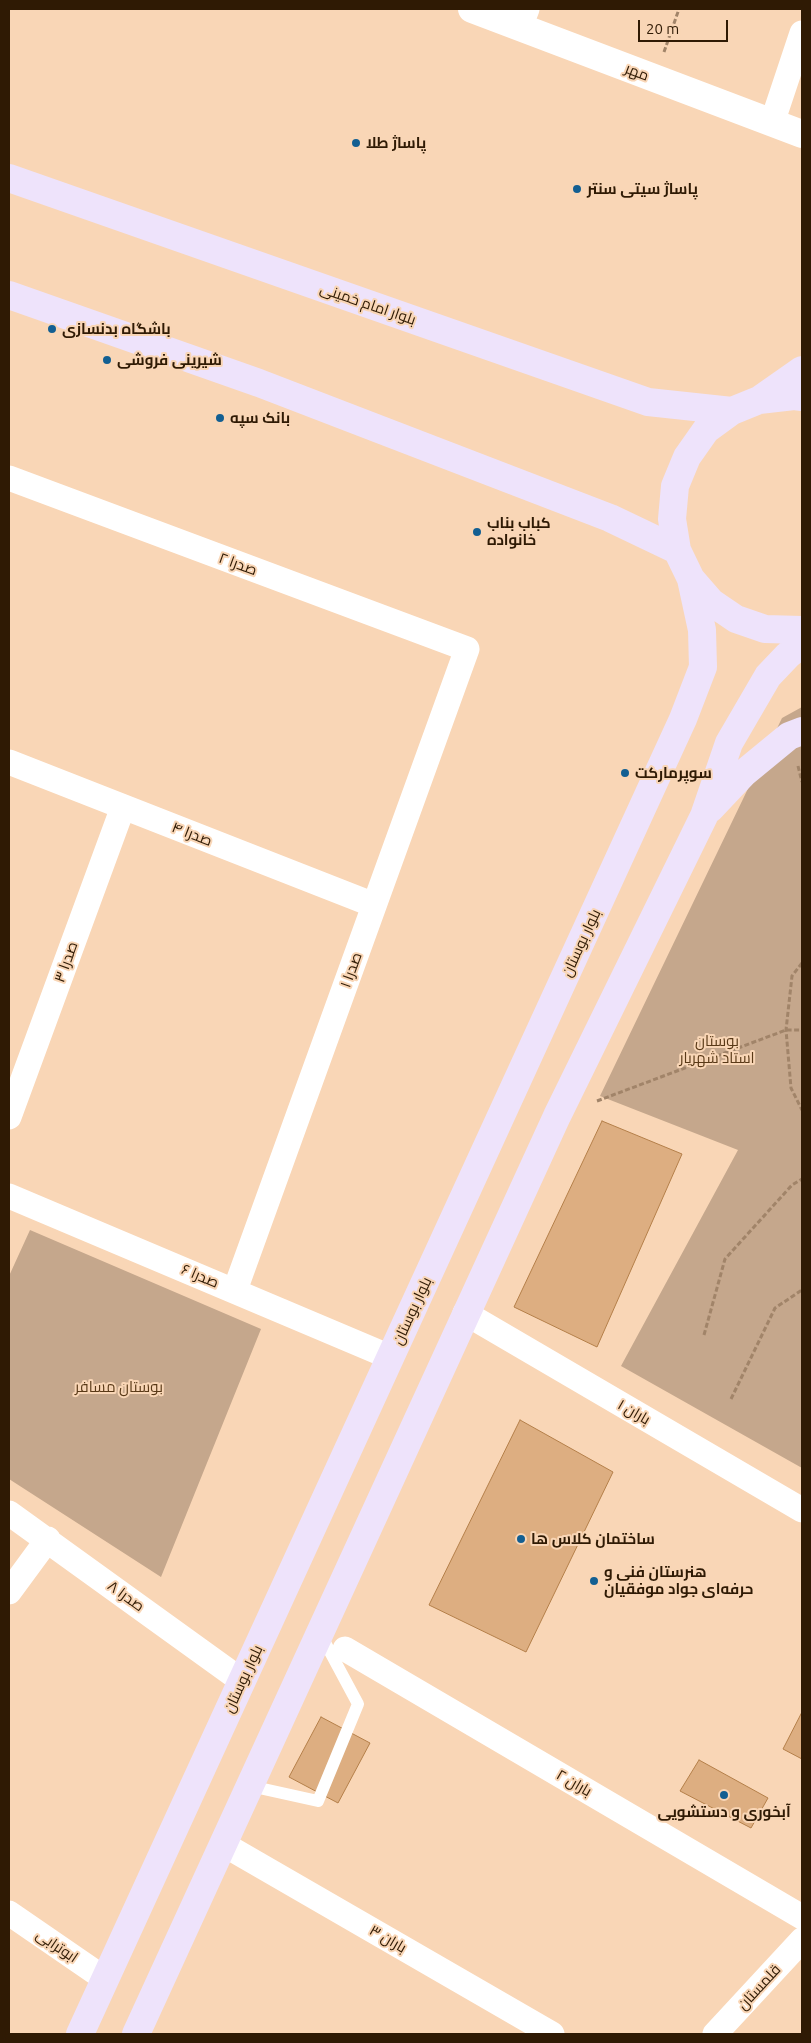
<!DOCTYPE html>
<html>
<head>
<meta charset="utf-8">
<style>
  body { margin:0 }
  #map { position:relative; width:811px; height:2043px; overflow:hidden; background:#f9d6b6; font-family:Ubuntu,sans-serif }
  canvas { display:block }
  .frame { position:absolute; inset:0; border:10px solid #2f1a04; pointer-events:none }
  .scale { position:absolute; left:638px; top:20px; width:90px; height:22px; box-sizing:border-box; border:2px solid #2f1a04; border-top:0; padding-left:6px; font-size:15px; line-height:18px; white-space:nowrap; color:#2f1a04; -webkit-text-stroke:4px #f9d6b6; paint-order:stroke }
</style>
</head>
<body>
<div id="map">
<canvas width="811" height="2043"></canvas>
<div class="frame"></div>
<div class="scale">20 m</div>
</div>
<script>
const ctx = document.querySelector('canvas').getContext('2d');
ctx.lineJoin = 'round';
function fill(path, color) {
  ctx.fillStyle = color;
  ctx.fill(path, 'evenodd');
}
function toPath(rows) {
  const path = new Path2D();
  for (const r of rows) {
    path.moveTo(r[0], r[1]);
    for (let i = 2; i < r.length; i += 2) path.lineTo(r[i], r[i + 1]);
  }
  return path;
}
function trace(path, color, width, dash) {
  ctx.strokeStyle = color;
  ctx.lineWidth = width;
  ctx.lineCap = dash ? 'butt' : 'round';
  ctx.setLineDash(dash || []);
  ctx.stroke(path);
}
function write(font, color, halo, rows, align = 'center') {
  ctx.font = font + ' Ubuntu,Cairo,sans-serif';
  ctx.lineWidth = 4;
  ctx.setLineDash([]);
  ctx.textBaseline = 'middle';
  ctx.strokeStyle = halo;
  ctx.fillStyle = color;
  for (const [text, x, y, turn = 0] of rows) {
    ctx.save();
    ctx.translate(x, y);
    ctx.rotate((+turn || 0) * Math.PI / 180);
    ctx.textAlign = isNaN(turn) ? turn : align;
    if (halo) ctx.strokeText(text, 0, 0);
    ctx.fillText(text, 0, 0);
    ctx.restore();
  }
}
fill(toPath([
  [802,707,802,1468,621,1366,738,1150,600,1096,782,718],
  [30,1230,261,1329,161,1577,9,1479,9,1276]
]), '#c5a78c');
const building = toPath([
  [602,1121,682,1154,597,1347,514,1307,602,1121],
  [520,1420,613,1472,526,1652,429,1605,520,1420],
  [802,1712,802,1759,783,1749,802,1712],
  [321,1717,370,1743,338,1803,289,1777,321,1717],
  [699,1760,768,1798,751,1828,680,1791,699,1760]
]);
fill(building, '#ddae81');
trace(building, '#b47f49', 1);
trace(toPath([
  [664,52,679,9],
  [798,766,802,782],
  [802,963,792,976,786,1030,791,1088,802,1110],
  [597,1101,786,1030,802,1030],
  [704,1335,725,1259,792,1185,802,1179],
  [731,1399,775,1308,802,1290]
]), '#a18469', 3, [5, 2.5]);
trace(toPath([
  [250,1786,318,1801,358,1704,321,1635]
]), '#fff', 12);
trace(toPath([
  [520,27,527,9],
  [772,123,802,33],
  [9,478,467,649,235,1290],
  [9,762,374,905],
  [9,1117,123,807],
  [9,1196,390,1357],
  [465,1313,802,1510],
  [9,1513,242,1681],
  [9,1592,48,1539],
  [345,1649,802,1917],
  [223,1844,552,2034],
  [9,1913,105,1979],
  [715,2034,802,1940]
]), '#fff', 25);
trace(toPath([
  [472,9,802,134]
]), '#fff', 28);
trace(toPath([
  [9,178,648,402,732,411],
  [9,295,259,383,610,518,677,550],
  [802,397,794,396,759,400,732,411,706,430,687,457,675,486,672,519,677,550,691,579,711,602,736,619,765,629,802,630],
  [762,398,802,370],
  [710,809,744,773,789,736,802,731],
  [80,2034,683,719,703,667,702,630,691,579],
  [136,2034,557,1116,704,816,729,743,768,676,788,655,802,644]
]), '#eee3fb', 28);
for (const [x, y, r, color] of [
  [356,143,5,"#135f92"],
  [577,189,5,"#135f92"],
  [52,329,5,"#135f92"],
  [107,360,5,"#135f92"],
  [220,418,5,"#135f92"],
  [477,532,5,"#135f92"],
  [625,773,5,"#135f92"],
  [521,1539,5,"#135f92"],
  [594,1581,5,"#135f92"],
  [724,1795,5,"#135f92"]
]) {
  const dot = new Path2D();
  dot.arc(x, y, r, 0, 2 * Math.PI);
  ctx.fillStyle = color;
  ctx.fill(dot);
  trace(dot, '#f9d6b6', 2);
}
write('15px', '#2f1a04', '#f9d6b6', [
  ["مهر",637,72,21],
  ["بلوار امام خمینی",368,304,19],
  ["صدرا ۲",238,564,20],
  ["صدرا ۴",192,834,21],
  ["بلوار بوستان",581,943,-65],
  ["صدرا ۳",66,962,-70],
  ["صدرا ۱",351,970,-70],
  ["صدرا ۶",200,1276,23],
  ["بلوار بوستان",412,1311,-65],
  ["باران ۱",634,1412,30],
  ["صدرا ۸",126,1596,36],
  ["بلوار بوستان",243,1679,-65],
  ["باران ۲",574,1783,30],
  ["باران ۳",388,1939,30],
  ["ابوترابی",57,1946,34],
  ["قلمستان",759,1987,-47]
]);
write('bold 15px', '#2f1a04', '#f9d6b6', [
  ["پاساژ طلا",366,143],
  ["پاساژ سیتی سنتر",587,189],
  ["باشگاه بدنسازی",62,329],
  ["شیرینی فروشی",117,360],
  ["بانک سپه",230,418],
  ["کباب بناب",487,523],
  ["خانواده",487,540],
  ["سوپرمارکت",635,773],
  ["ساختمان کلاس ها",531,1539],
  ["هنرستان فنی و",604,1572],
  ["حرفه‌ای جواد موفقیان",604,1589],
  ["آبخوری و دستشویی",724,1812,"center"]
], 'left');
write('15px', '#593917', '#f9d6b6', [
  ["بوستان",717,1041],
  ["استاد شهریار",717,1058],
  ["بوستان مسافر",119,1387]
]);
</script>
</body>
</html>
